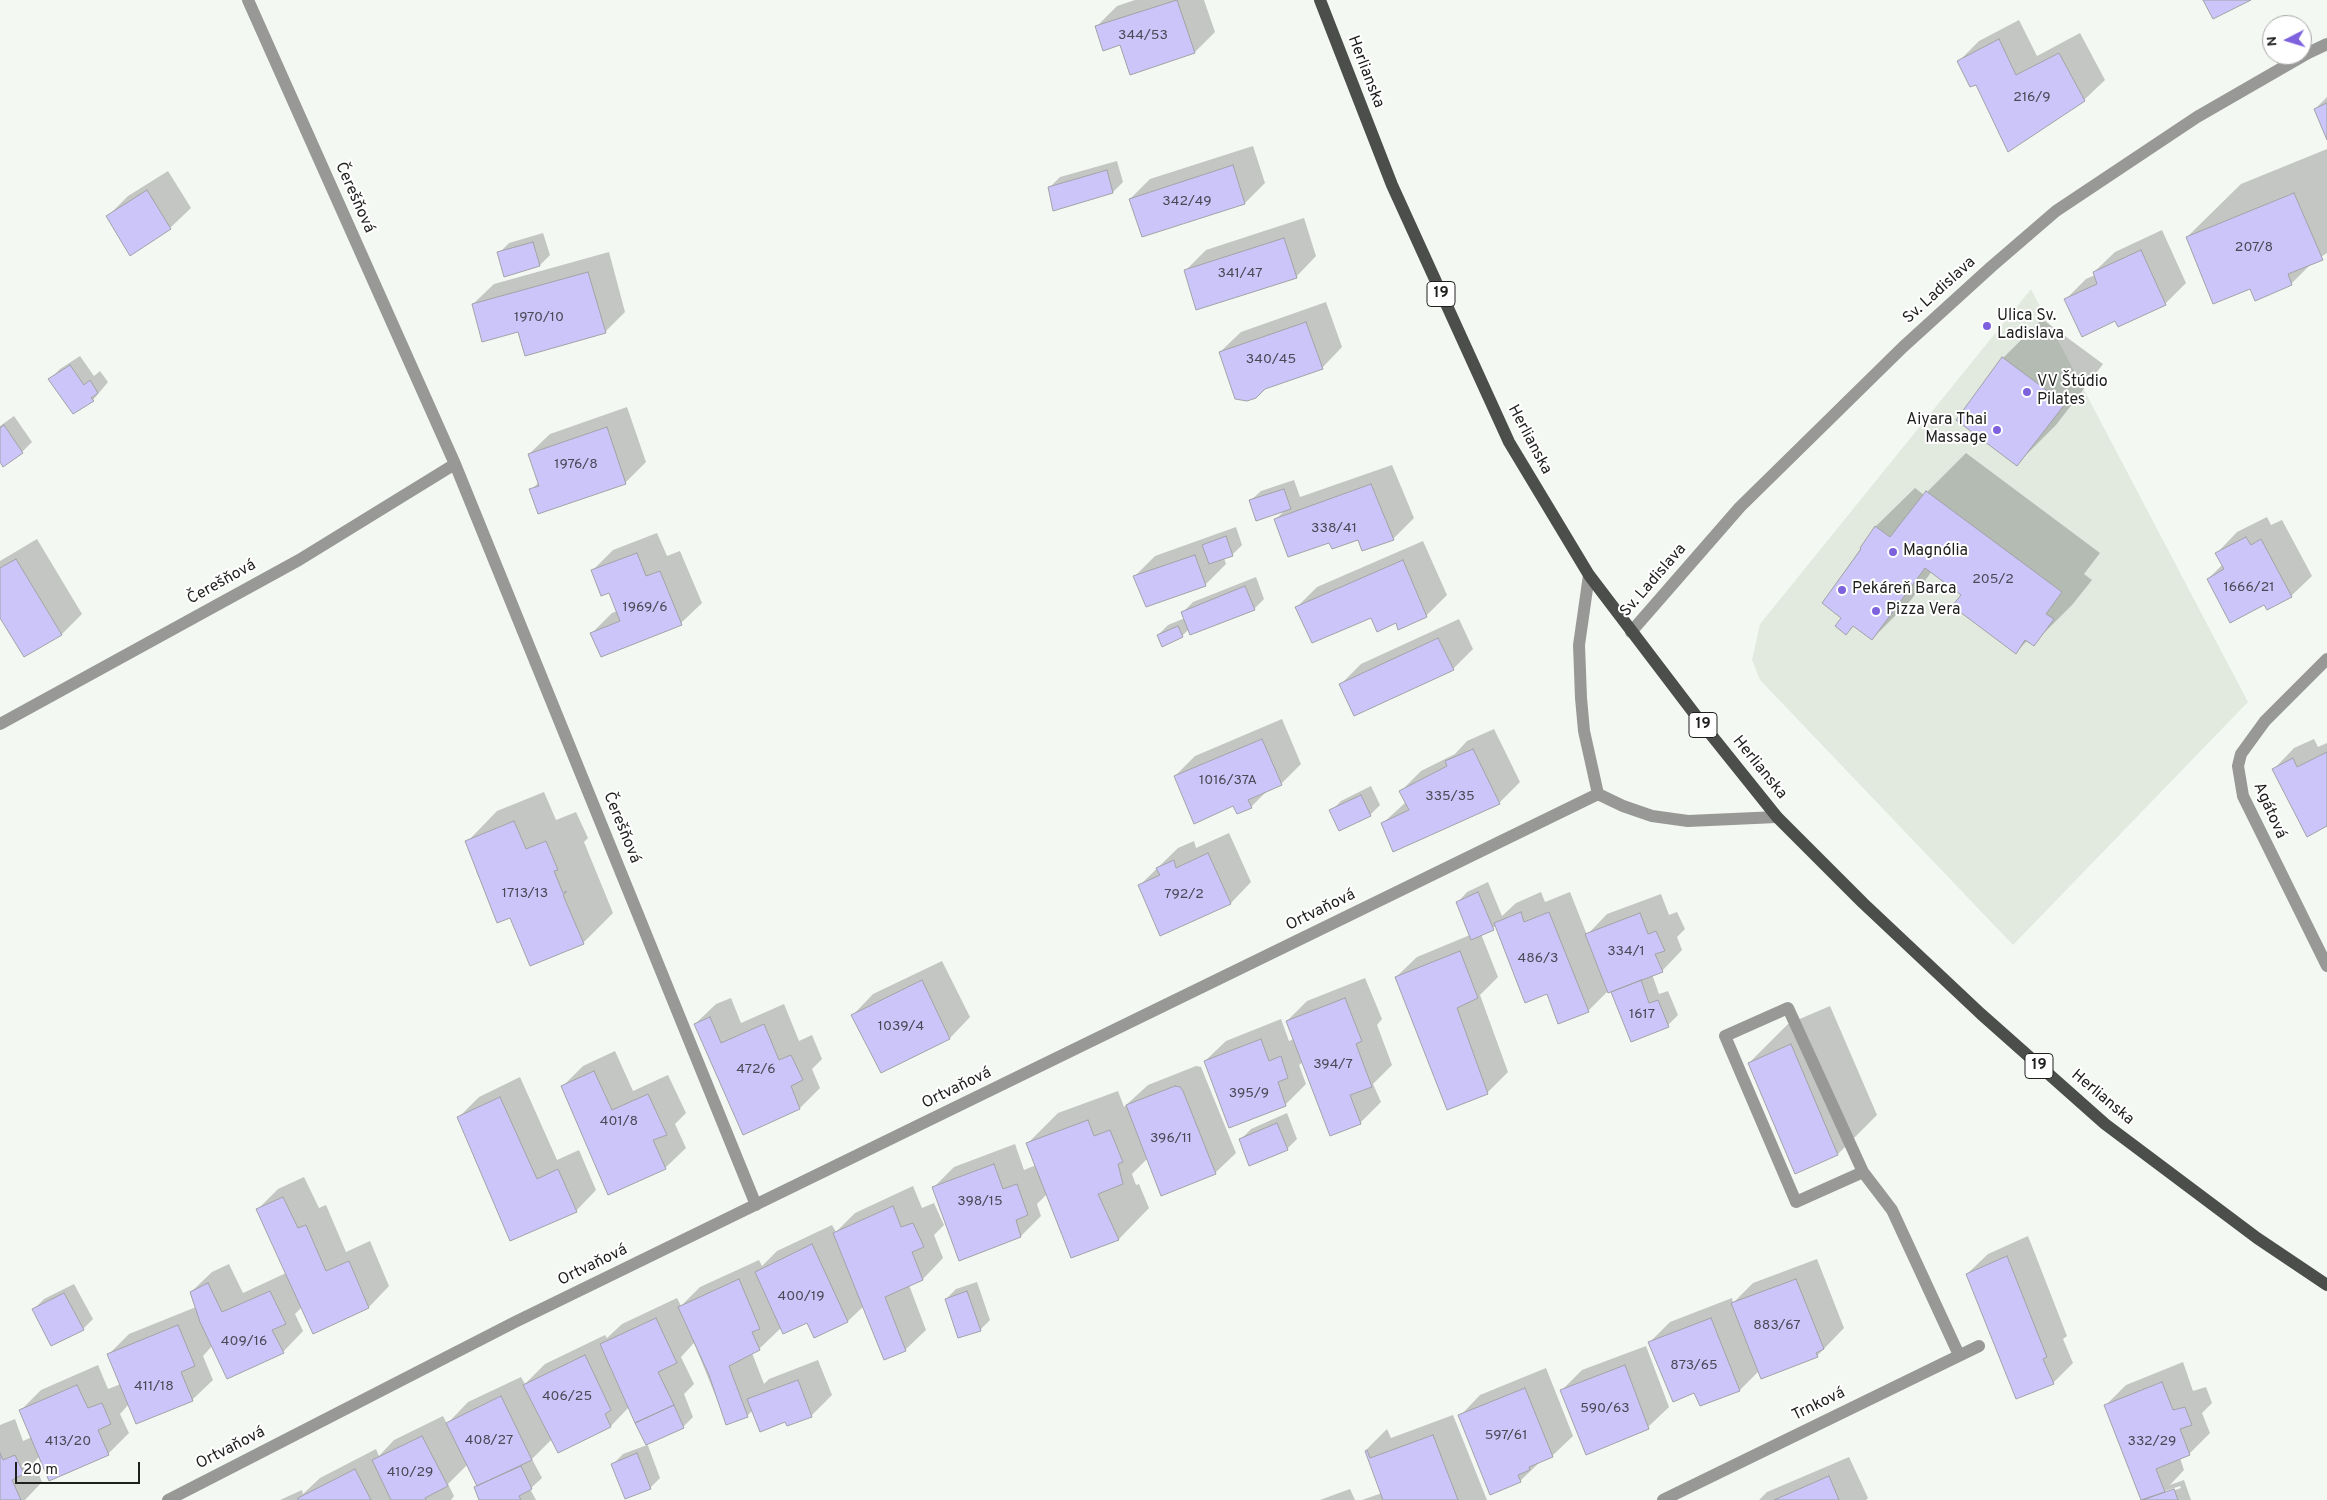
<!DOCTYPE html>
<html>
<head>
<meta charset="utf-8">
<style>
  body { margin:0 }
  #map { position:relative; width:2327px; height:1500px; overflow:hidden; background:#f4f8f3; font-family:Overpass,sans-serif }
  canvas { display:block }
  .north { position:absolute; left:2262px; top:15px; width:50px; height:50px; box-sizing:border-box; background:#fff; border:1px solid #a5a6a5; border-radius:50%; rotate:265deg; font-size:14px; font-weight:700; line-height:20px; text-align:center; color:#1f201e }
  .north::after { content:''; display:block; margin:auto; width:18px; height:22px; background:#7e62dd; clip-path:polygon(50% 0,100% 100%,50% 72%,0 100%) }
  .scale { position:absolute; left:15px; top:1462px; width:125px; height:22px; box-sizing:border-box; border:2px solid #1f201e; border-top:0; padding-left:6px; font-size:15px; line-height:18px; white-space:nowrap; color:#1f201e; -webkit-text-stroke:4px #fff; paint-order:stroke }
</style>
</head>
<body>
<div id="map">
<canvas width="2327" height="1500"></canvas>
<div class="north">N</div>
<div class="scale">20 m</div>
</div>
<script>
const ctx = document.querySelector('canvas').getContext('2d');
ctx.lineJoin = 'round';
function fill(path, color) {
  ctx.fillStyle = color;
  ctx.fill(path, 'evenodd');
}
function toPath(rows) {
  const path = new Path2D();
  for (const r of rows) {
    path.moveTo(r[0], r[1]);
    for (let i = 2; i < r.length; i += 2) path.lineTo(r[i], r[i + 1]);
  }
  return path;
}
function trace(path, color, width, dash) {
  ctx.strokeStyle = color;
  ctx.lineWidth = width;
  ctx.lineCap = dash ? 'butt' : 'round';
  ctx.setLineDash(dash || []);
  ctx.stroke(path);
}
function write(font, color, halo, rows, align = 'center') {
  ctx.font = font + ' Overpass,sans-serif';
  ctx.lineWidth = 4;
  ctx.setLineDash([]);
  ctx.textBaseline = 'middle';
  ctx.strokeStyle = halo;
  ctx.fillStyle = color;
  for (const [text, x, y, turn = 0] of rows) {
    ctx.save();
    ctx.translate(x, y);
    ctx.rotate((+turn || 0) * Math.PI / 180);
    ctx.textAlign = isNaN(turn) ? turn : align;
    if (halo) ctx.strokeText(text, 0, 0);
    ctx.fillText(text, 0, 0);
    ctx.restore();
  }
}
fill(toPath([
  [2031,289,2248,702,2013,945,1760,680,1752,660,1760,624]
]), '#e2eae0');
fill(toPath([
  [1135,0,1204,0,1215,32,1195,52,1121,43,1096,27,1117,6],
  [2019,20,2037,56,2080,33,2105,80,2084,100,1977,83,1959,61,1979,41],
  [2327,97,2327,137,2315,109],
  [1253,146,1265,183,1245,203,1142,236,1130,199,1150,179],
  [2327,149,2327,253,2313,262,2291,284,2251,287,2187,237,2241,184],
  [1117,161,1123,182,1113,192,1049,188,1060,177],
  [168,171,191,208,170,228,108,216,128,196],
  [1304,218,1316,256,1296,277,1185,271,1206,250],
  [2162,230,2186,283,2165,304,2065,300,2086,279,2095,275,2094,272,2115,252],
  [543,233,550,255,540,265,505,275,499,253,509,243],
  [609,252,625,312,605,332,519,330,473,304,494,284],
  [1326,302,1342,347,1322,368,1265,387,1220,352,1241,332],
  [2042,319,2103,364,2056,425,2017,464,1958,420,2003,358],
  [80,356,94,376,100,371,108,382,93,400,50,379,60,369],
  [627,407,646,462,625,483,531,490,539,482,529,454,550,434],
  [14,416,32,442,22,452,0,460,0,426],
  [1966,453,2100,553,2084,574,2092,580,2072,605,2033,644,2028,640,2016,652,1963,595,1932,571,1911,600,1872,639,1854,626,1846,633,1843,617,1824,602,1876,526,1915,488,1924,495],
  [1392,465,1414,518,1393,539,1358,538,1330,541,1275,520,1286,509,1250,501,1261,491,1294,480,1300,497],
  [2267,517,2271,525,2282,520,2312,576,2291,596,2265,603,2208,579,2223,564,2217,553,2237,532],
  [1236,527,1242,545,1232,555,1224,558,1226,564,1206,584,1146,606,1134,577,1155,556],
  [657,533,667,556,680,551,702,603,681,623,592,633,612,613,617,611,610,591,592,571,613,550],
  [37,539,82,614,62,634,24,655,0,616,0,561],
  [1423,541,1447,595,1427,615,1398,628,1397,622,1297,607,1317,587],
  [1256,577,1264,599,1254,609,1189,629,1182,636,1158,635,1168,625,1185,618,1183,612,1193,602],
  [1459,619,1473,649,1453,669,1341,684,1361,664],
  [1282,719,1301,764,1281,784,1268,790,1251,807,1175,776,1195,756],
  [1494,729,1520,782,1499,803,1382,824,1406,802,1401,791,1421,771,1455,754,1467,741],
  [2314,739,2318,747,2327,743,2327,825,2274,769,2294,748],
  [1371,786,1380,805,1370,815,1331,811,1341,801],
  [544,792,556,820,576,812,588,838,584,842,613,913,583,943,510,916,498,921,476,871,479,869,467,842,497,811],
  [1229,833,1251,882,1231,903,1161,935,1139,886,1178,848,1194,841,1196,848],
  [1488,882,1502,916,1516,903,1541,892,1545,902,1570,892,1587,935,1607,914,1661,894,1669,915,1677,912,1685,929,1677,937,1682,950,1662,971,1652,974,1659,994,1668,991,1678,1015,1668,1025,1613,992,1617,988,1608,991,1588,1011,1547,993,1496,926,1481,934,1498,977,1480,995,1508,1072,1488,1092,1447,1108,1396,977,1417,957,1470,935,1457,903,1467,892],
  [942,961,970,1017,950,1038,881,1072,853,1015,873,994],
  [1365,978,1382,1019,1377,1025,1392,1065,1373,1084,1381,1102,1360,1123,1303,1062,1299,1065,1306,1084,1285,1105,1205,1061,1226,1041,1281,1019,1289,1041,1294,1039,1287,1021,1307,1001],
  [731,998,741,1023,784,1004,799,1041,812,1035,822,1059,812,1069,820,1088,800,1108,695,1024,716,1004],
  [1830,1006,1877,1115,1838,1154,1749,1063,1788,1024],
  [615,1051,633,1091,668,1075,686,1113,675,1124,686,1148,665,1168,563,1086,583,1066],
  [1196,1066,1201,1067,1236,1153,1215,1173,1148,1158,1132,1174,1136,1185,1139,1184,1149,1208,1119,1239,1071,1257,1047,1194,1037,1204,1041,1216,1021,1236,933,1188,954,1167,1015,1144,1024,1170,1036,1165,1028,1143,1058,1113,1118,1091,1124,1107,1148,1085],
  [520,1077,557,1160,579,1150,596,1190,576,1211,458,1118,479,1097],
  [1287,1113,1297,1139,1287,1149,1241,1139,1251,1129],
  [304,1177,319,1208,326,1205,346,1252,370,1241,389,1286,369,1307,313,1333,302,1307,295,1314,303,1331,283,1352,212,1346,203,1356,213,1380,192,1400,129,1404,120,1414,129,1433,108,1454,40,1456,34,1462,42,1482,25,1500,0,1500,0,1425,15,1419,23,1441,32,1437,20,1411,41,1390,98,1365,108,1389,121,1384,109,1354,129,1334,196,1307,191,1292,212,1272,229,1264,243,1293,286,1273,258,1209,278,1189],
  [913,1186,922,1208,934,1203,944,1225,934,1235,943,1258,923,1279,909,1285,926,1330,905,1350,864,1306,848,1321,808,1321,782,1327,759,1349,752,1353,764,1384,769,1379,818,1360,832,1395,811,1416,786,1420,753,1410,747,1416,727,1424,694,1343,681,1357,694,1384,684,1394,693,1417,683,1427,647,1443,660,1478,650,1488,613,1464,623,1454,647,1445,629,1407,611,1426,558,1451,552,1439,532,1459,542,1478,530,1489,536,1500,481,1500,478,1485,468,1464,448,1484,454,1496,451,1500,280,1500,302,1490,303,1494,320,1478,376,1449,379,1456,394,1440,443,1416,447,1424,468,1402,521,1377,525,1384,545,1364,605,1335,607,1338,622,1324,677,1298,681,1306,700,1287,759,1260,762,1266,777,1251,832,1225,836,1232,855,1213],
  [2028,1236,2067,1336,2063,1339,2073,1363,2053,1383,1967,1274,1988,1254],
  [1817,1259,1844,1328,1817,1356,1759,1371,1740,1390,1701,1405,1694,1391,1650,1342,1670,1322,1732,1298,1733,1303,1753,1283],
  [977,1282,990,1320,980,1330,946,1299,956,1289],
  [74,1284,93,1319,83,1329,34,1309,44,1299],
  [1646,1346,1669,1407,1648,1427,1562,1390,1582,1370],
  [2183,1362,2193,1391,2206,1387,2212,1403,2202,1413,2210,1433,2189,1454,2180,1458,2184,1470,2170,1485,2184,1480,2191,1500,2142,1500,2106,1405,2126,1385],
  [2180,1486,2181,1488,2153,1498,2153,1495],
  [1546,1368,1573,1436,1552,1456,1541,1461,1520,1481,1460,1416,1480,1395],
  [1453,1415,1487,1500,1362,1500,1382,1493,1366,1450,1387,1429,1391,1438],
  [1849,1457,1868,1498,1866,1500,1759,1500,1767,1492],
  [1350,1489,1355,1500,1320,1500]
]), '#0003');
const building = toPath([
  [1177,0,1195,53,1130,75,1120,45,1103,51,1095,26,1177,0],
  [2203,0,2251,0,2213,19,2203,0],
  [1999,39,2016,75,2059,53,2085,101,2008,152,1976,85,1970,87,1957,61,1999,39],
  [2327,103,2327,140,2314,109,2327,103],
  [1233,165,1245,204,1142,237,1129,199,1233,165],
  [1107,170,1113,193,1053,211,1048,187,1107,170],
  [147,190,171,229,130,256,106,216,147,190],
  [2294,193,2323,260,2288,274,2292,285,2255,301,2250,289,2213,304,2186,237,2294,193],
  [1284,238,1297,278,1196,310,1184,270,1284,238],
  [533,242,540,266,504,277,497,252,533,242],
  [2141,250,2166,305,2118,327,2115,321,2082,337,2064,299,2097,284,2093,272,2141,250],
  [588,272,606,333,525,356,518,332,482,342,472,304,588,272],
  [1306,322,1323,369,1265,389,1256,398,1247,401,1235,399,1219,352,1306,322],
  [2002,357,2065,404,2017,466,1956,420,2002,357],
  [70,365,84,385,90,380,98,393,91,398,94,401,73,414,48,379,70,365],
  [4,425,23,453,3,467,0,462,0,428,4,425],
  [607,427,626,484,538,514,529,489,539,486,528,454,607,427],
  [1371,484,1394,540,1362,551,1358,540,1332,549,1329,543,1288,557,1274,519,1371,484],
  [1284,489,1291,509,1256,521,1249,500,1284,489],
  [1926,491,2062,592,2046,614,2054,619,2034,646,2025,640,2016,654,1952,606,1961,595,1925,568,1872,640,1853,626,1846,635,1835,626,1841,618,1822,603,1861,549,1860,548,1875,526,1890,537,1926,491],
  [1226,536,1233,556,1209,564,1202,545,1226,536],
  [2246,537,2251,545,2261,539,2292,597,2267,610,2264,605,2230,623,2207,579,2224,569,2215,553,2246,537],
  [637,553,646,576,660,571,682,625,601,657,590,633,620,621,609,593,601,596,591,570,637,553],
  [1195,555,1206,586,1146,607,1133,576,1195,555],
  [16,559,62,635,24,657,0,618,0,568,16,559],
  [1403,560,1427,617,1398,630,1396,623,1377,632,1371,618,1312,643,1295,607,1403,560],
  [1245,586,1255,610,1190,635,1181,612,1245,586],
  [1178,626,1183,637,1162,647,1157,635,1178,626],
  [1438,638,1454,670,1354,716,1339,684,1438,638],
  [1262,739,1282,785,1248,800,1252,808,1237,814,1233,806,1194,824,1174,776,1262,739],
  [1473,749,1500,804,1393,852,1381,823,1409,810,1399,791,1447,766,1445,761,1473,749],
  [2327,752,2327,826,2307,837,2272,769,2293,758,2297,767,2327,752],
  [1361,795,1371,816,1339,831,1329,810,1361,795],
  [514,821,526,849,546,841,558,870,554,871,563,893,567,891,563,895,584,944,530,966,510,918,497,923,465,841,514,821],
  [1208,853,1231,904,1160,936,1138,885,1160,875,1156,868,1174,860,1176,868,1208,853],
  [1478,892,1494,930,1471,940,1456,902,1478,892],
  [1521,912,1524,922,1549,912,1589,1012,1558,1024,1547,994,1525,1003,1494,923,1521,912],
  [1640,913,1648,934,1656,931,1665,951,1655,954,1663,972,1608,993,1585,934,1640,913],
  [1460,951,1478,998,1457,1008,1488,1094,1447,1110,1395,977,1460,951],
  [922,980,950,1039,881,1073,851,1015,922,980],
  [1641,980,1649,1003,1658,1000,1669,1027,1631,1042,1611,992,1641,980],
  [1345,998,1362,1041,1356,1044,1372,1087,1350,1095,1361,1124,1330,1136,1286,1021,1345,998],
  [710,1017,721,1043,764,1024,779,1060,791,1055,803,1080,791,1086,800,1109,743,1135,694,1024,710,1017],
  [1261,1039,1269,1061,1281,1056,1288,1078,1278,1082,1286,1106,1229,1128,1204,1061,1261,1039],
  [1791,1044,1838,1155,1795,1174,1748,1063,1791,1044],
  [594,1071,612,1110,648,1094,667,1135,653,1140,666,1169,608,1195,561,1086,594,1071],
  [1175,1086,1180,1087,1183,1091,1216,1174,1161,1196,1126,1105,1175,1086],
  [500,1097,537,1179,558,1169,577,1212,510,1241,457,1117,500,1097],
  [1088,1120,1094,1136,1110,1130,1123,1162,1118,1164,1123,1184,1098,1194,1119,1240,1071,1258,1026,1143,1088,1120],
  [1277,1123,1288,1150,1249,1166,1239,1139,1277,1123],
  [994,1164,1003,1189,1017,1184,1028,1215,1016,1220,1021,1237,959,1261,932,1187,994,1164],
  [283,1197,298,1228,306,1225,326,1271,349,1261,369,1308,313,1334,256,1209,283,1197],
  [893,1206,901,1227,913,1223,924,1247,912,1252,923,1280,885,1297,906,1351,884,1360,833,1233,893,1206],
  [812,1244,848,1322,814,1338,807,1323,783,1334,755,1272,812,1244],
  [2007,1256,2047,1357,2043,1359,2054,1384,2016,1399,1966,1274,2007,1256],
  [739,1279,760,1329,752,1332,760,1350,729,1366,748,1417,726,1425,709,1375,678,1307,739,1279],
  [1796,1279,1824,1349,1816,1353,1818,1357,1761,1379,1731,1303,1796,1279],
  [208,1283,222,1312,270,1291,286,1324,272,1330,284,1353,227,1379,200,1322,190,1292,208,1283],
  [967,1291,981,1331,958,1338,945,1299,967,1291],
  [64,1293,84,1330,51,1346,32,1309,64,1293],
  [656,1318,677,1363,658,1372,674,1405,635,1423,600,1344,656,1318],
  [1711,1318,1740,1391,1700,1406,1694,1393,1673,1402,1648,1342,1711,1318],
  [178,1325,195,1366,181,1372,193,1401,136,1424,107,1354,178,1325],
  [585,1355,611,1410,605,1414,611,1427,558,1453,523,1385,585,1355],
  [1625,1365,1649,1429,1586,1455,1560,1390,1625,1365],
  [798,1380,812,1417,787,1426,785,1422,760,1432,747,1399,798,1380],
  [2162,1382,2173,1410,2185,1407,2192,1425,2180,1429,2190,1455,2156,1469,2165,1492,2141,1500,2104,1405,2162,1382],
  [77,1385,88,1408,102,1403,111,1424,98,1430,109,1455,49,1481,19,1410,77,1385],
  [1525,1388,1553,1457,1529,1467,1530,1470,1518,1475,1521,1482,1490,1495,1458,1415,1525,1388],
  [501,1396,532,1460,477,1486,446,1423,501,1396],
  [674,1405,684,1428,646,1445,635,1423,674,1405],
  [1433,1435,1458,1500,1383,1500,1365,1451,1367,1450,1370,1458,1433,1435],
  [422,1436,448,1486,425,1498,426,1500,391,1500,372,1460,422,1436],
  [0,1453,3,1460,15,1455,24,1474,12,1480,21,1500,0,1500,0,1453],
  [637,1453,651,1489,625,1499,611,1464,637,1453],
  [521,1466,532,1489,519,1496,521,1500,479,1500,474,1487,521,1466],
  [355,1469,371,1500,298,1500,298,1498,355,1469],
  [1829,1476,1839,1500,1774,1500,1829,1476],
  [2174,1489,2178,1500,2143,1500,2165,1492,2174,1489]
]);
fill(building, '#cbc5fa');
trace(building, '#a2a2a6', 1);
trace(toPath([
  [248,0,455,464,756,1205],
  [1589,575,1579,645,1581,698,1584,731,1598,794],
  [1631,632,1740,507,1903,347,1991,267,2056,211,2197,117,2308,53,2327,44],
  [2327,659,2265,721,2241,754,2238,766,2243,796,2327,966],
  [0,724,299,560,455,464],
  [1598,794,1623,806,1652,816,1688,821,1777,817],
  [1863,1172,1796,1202,1725,1036,1788,1008,1863,1172,1892,1210,1959,1355],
  [168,1500,515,1322,1598,794],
  [1663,1500,1979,1346]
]), '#989997', 12);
trace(toPath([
  [1320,0,1392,185,1509,442,1589,575,1700,721,1777,817,1863,903,1981,1014,2105,1124,2257,1238,2327,1285]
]), '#4c4e4b', 12);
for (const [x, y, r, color] of [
  [1987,326,5,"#7e62dd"],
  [2027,392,5,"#7e62dd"],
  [1997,430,5,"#7e62dd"],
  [1893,552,5,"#7e62dd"],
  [1842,590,5,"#7e62dd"],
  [1876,611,5,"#7e62dd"]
]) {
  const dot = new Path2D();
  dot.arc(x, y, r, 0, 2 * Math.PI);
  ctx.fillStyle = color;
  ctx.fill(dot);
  trace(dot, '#fff', 2);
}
write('14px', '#4a4955', null, [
  ["344/53",1143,36],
  ["216/9",2032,98],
  ["342/49",1187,202],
  ["207/8",2254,248],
  ["341/47",1240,274],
  ["1970/10",539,318],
  ["340/45",1271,360],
  ["1976/8",576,465],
  ["338/41",1334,529],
  ["205/2",1993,580],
  ["1666/21",2249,588],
  ["1969/6",645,608],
  ["1016/37A",1228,781],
  ["335/35",1450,797],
  ["1713/13",525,894],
  ["792/2",1184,895],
  ["334/1",1626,952],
  ["486/3",1538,959],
  ["1617",1642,1015],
  ["1039/4",901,1027],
  ["394/7",1333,1065],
  ["472/6",756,1070],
  ["395/9",1249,1094],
  ["401/8",619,1122],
  ["396/11",1171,1139],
  ["398/15",980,1202],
  ["400/19",801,1297],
  ["883/67",1777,1326],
  ["409/16",244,1342],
  ["873/65",1694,1366],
  ["411/18",154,1387],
  ["406/25",567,1397],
  ["590/63",1605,1409],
  ["597/61",1506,1436],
  ["408/27",489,1441],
  ["413/20",68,1442],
  ["332/29",2152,1442],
  ["410/29",410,1473]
]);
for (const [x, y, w] of [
  [1441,294,28],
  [1703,725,28],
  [2039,1066,28]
]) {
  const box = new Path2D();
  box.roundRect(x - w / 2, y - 12.5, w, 25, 4);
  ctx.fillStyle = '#fff';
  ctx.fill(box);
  trace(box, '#1f201e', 1);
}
write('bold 15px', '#1f201e', null, [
  ["19",1441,294],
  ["19",1703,725],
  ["19",2039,1066]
]);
write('16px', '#1f201e', '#fff', [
  ["Herlianska",1365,72,69],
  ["Čerešňová",354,198,66],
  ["Sv. Ladislava",1940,291,-42],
  ["Herlianska",1529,440,62],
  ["Sv. Ladislava",1654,581,-49],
  ["Čerešňová",222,583,-29],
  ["Herlianska",1759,768,51],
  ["Agátová",2269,811,66],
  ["Čerešňová",621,828,68],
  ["Ortvaňová",1321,911,-26],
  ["Ortvaňová",957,1089,-26],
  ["Herlianska",2102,1098,40],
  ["Ortvaňová",593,1266,-26],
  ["Trnková",1819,1405,-26],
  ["Ortvaňová",231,1449,-27]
]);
write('16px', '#1f201e', '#fff', [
  ["Ulica Sv.",1997,317],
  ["Ladislava",1997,335],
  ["VV Štúdio",2037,383],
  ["Pilates",2037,401],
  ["Aiyara Thai",1987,421,"right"],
  ["Massage",1987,439,"right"],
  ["Magnólia",1903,552],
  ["Pekáreň Barca",1852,590],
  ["Pizza Vera",1886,611]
], 'left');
</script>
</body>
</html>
